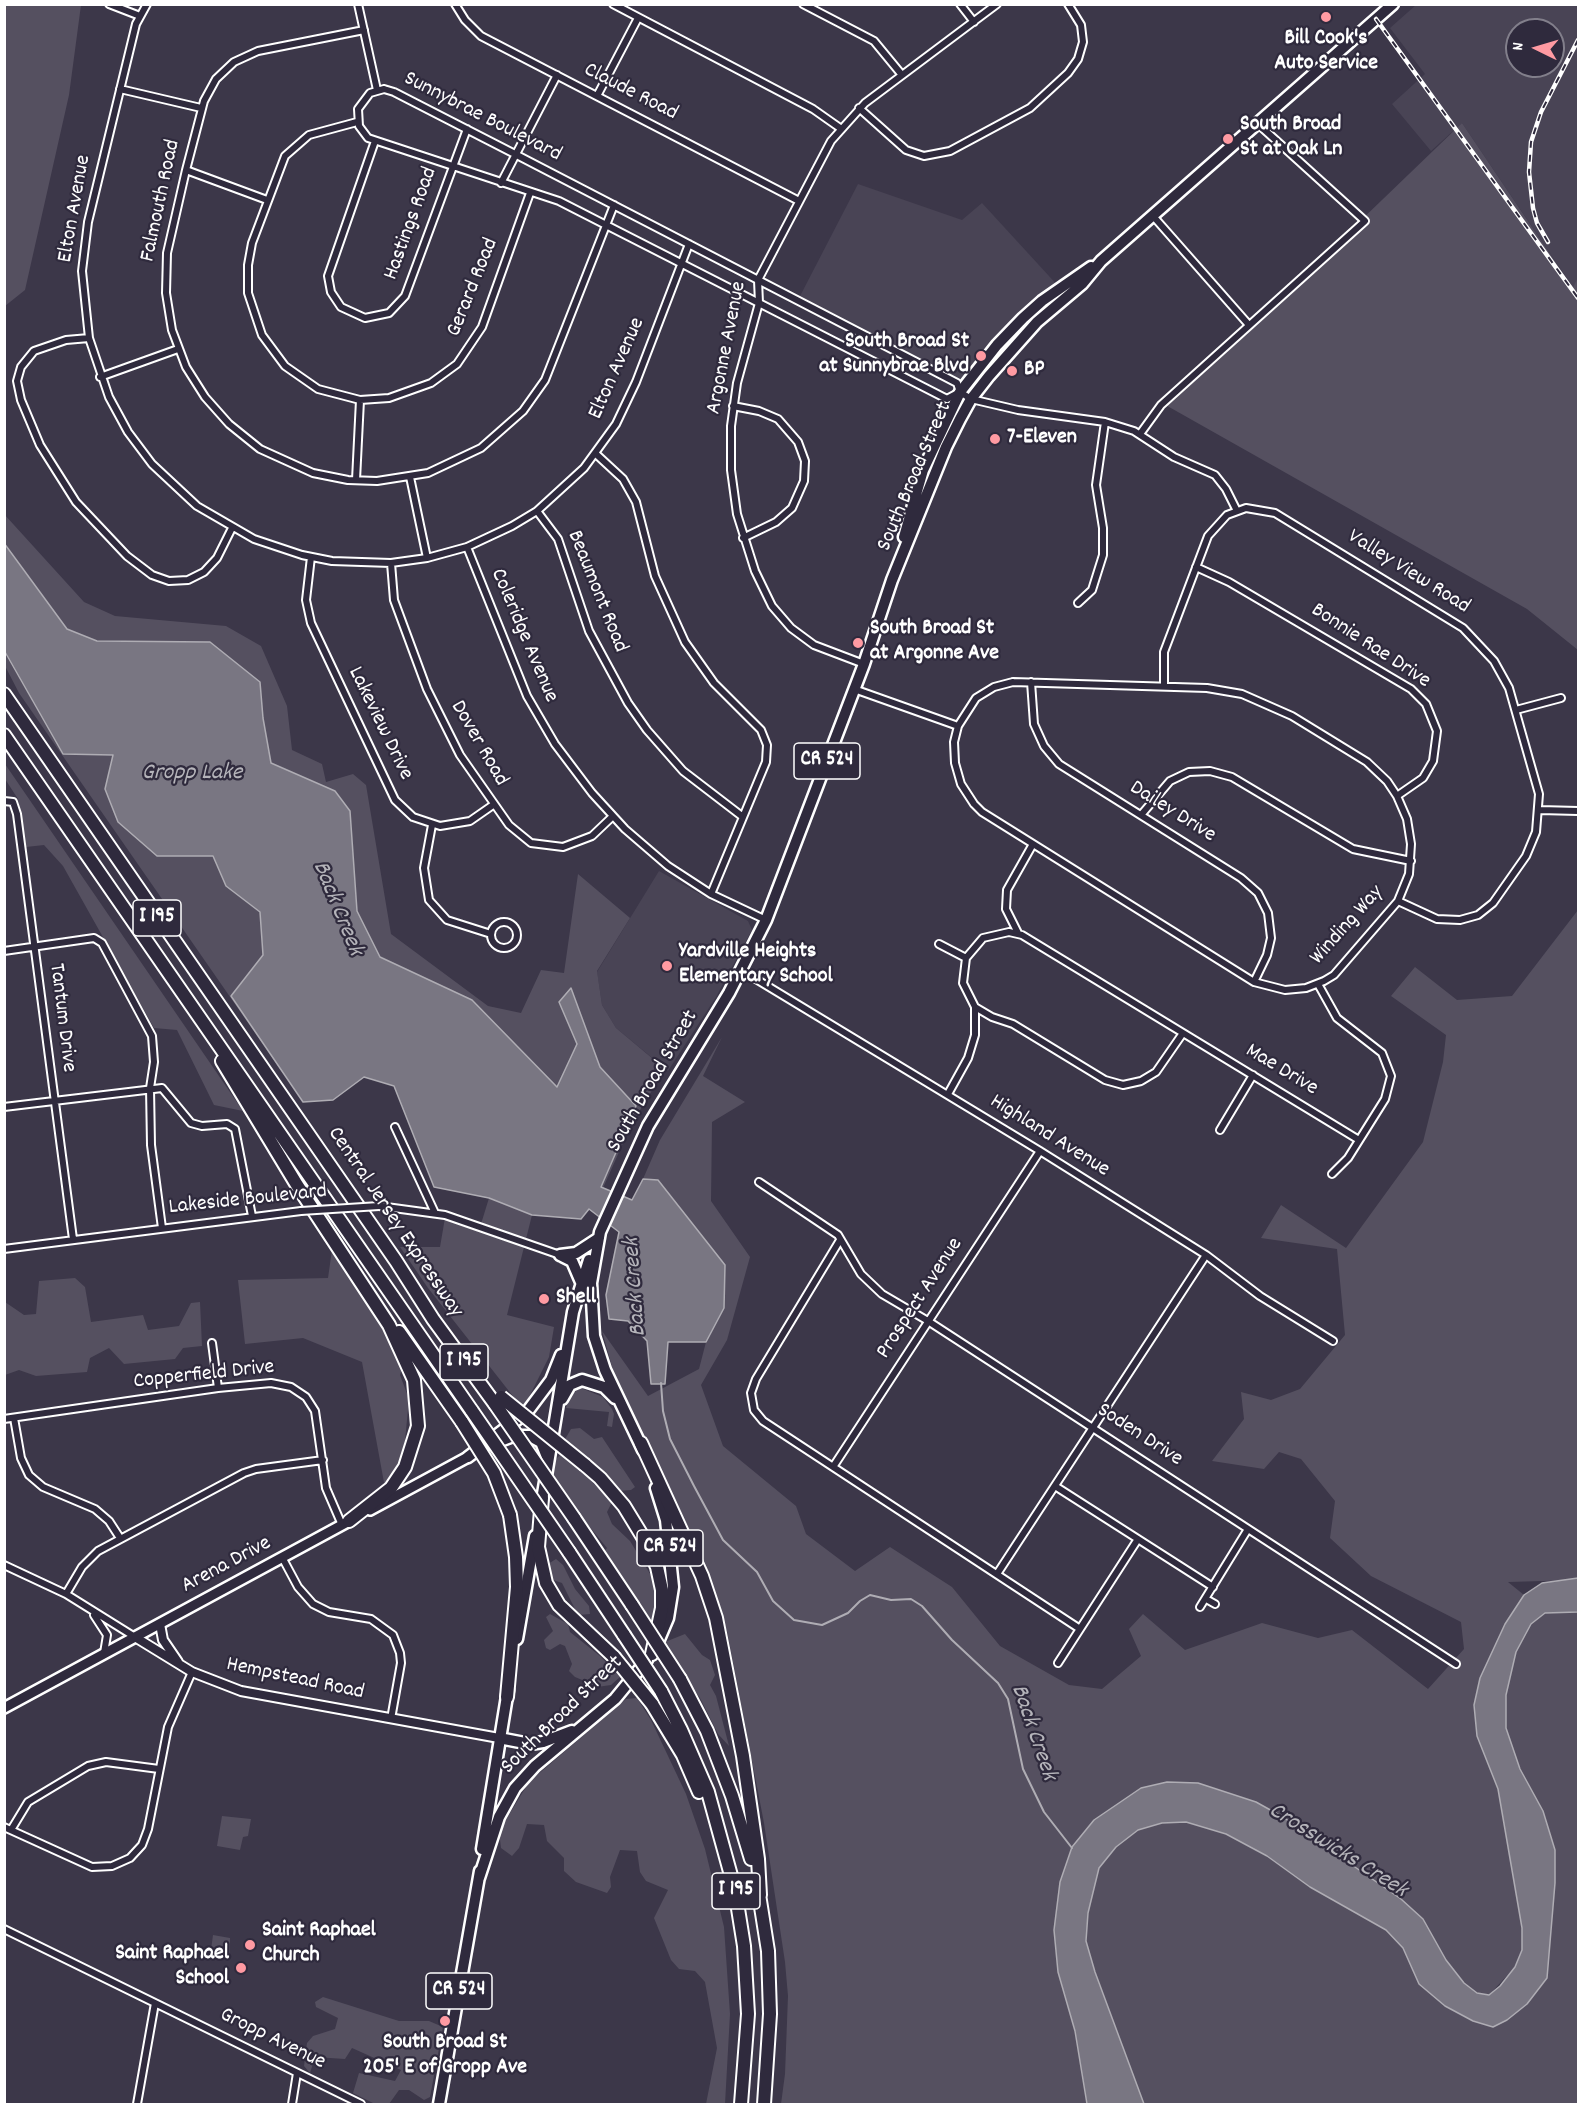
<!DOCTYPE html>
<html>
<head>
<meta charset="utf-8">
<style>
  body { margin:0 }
  #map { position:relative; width:1583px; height:2109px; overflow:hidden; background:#3c3749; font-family:Dekko,sans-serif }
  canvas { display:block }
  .frame { position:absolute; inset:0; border:6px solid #fff; pointer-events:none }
  .north { position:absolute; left:1505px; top:18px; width:60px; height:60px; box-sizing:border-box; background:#2f2a3d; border:2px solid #827f8b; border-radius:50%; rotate:275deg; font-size:16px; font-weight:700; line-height:24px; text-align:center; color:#fff }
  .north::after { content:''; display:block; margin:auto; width:21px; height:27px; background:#ff9aa2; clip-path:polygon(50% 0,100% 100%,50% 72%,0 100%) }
</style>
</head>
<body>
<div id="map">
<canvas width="1583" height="2109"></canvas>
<div class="frame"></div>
<div class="north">N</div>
</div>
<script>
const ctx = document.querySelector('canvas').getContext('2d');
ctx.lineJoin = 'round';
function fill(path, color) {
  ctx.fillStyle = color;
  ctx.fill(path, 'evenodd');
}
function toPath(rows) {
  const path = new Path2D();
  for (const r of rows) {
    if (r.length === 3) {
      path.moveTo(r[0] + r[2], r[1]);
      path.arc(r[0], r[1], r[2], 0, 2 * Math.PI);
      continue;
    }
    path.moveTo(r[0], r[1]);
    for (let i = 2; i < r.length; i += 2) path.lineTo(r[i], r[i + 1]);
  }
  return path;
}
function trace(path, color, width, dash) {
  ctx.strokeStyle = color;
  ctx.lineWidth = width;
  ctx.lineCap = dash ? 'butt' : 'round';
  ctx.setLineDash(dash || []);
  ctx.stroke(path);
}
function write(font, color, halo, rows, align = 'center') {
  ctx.font = font + ' Dekko,sans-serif';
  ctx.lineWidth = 4.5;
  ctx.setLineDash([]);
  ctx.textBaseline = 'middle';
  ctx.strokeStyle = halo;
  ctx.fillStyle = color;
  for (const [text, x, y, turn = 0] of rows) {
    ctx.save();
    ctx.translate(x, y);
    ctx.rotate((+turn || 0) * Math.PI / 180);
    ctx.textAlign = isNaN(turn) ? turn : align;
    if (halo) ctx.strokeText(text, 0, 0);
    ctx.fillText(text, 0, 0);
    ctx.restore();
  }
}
fill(toPath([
  [1416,5,1578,5,1578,277,1574,289,1462,123,1431,151,1392,104,1425,74,1390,28],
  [1517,30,1553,30,1553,66,1517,66],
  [858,184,962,220,982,203,1060,288,1042,301,960,392,957,383,798,300],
  [659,871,748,921,752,930,716,997,668,1071,616,1028,602,1005,597,972]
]), '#494455');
fill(toPath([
  [5,4,81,5,69,95,25,290,5,306],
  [1462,123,1573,288,1578,277,1578,650,1527,609,1162,403,1329,251],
  [4,514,84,602,115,616,226,626,261,646,287,706,292,750,322,764,326,782,353,774,366,785,391,934,488,1006,521,1013,541,970,564,973,578,874,630,918,597,971,602,1005,616,1028,665,1069,631,1125,603,1188,601,1187,635,1106,600,1067,571,989,559,1002,577,1044,557,1088,472,1000,380,957,357,911,350,811,335,791,271,763,263,718,260,682,210,642,97,641,67,629,5,543],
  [4,652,63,753,113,755,105,789,157,856,213,856,226,886,260,912,263,955,231,996,303,1102,19,693,5,666],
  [4,764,5,764,243,1111,214,1105,177,1030,154,1028,63,866,44,845,26,847,18,799,5,779],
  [1578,910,1578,1580,1508,1582,1524,1595,1505,1624,1480,1678,1474,1705,1477,1736,1498,1789,1522,1928,1522,1950,1515,1967,1489,1995,1477,1993,1464,1983,1446,1960,1423,1919,1360,1870,1283,1817,1256,1802,1198,1783,1141,1788,1054,1930,1058,1972,1075,2031,1087,2104,781,2104,785,2074,788,1996,785,1962,764,1823,727,1631,699,1553,664,1484,613,1370,602,1331,648,1396,699,1369,706,1342,724,1308,658,1180,643,1179,660,1140,722,1037,703,1076,745,1102,712,1122,711,1201,750,1257,727,1340,701,1385,723,1446,796,1506,806,1534,855,1571,890,1547,952,1587,1000,1646,1069,1685,1102,1689,1141,1656,1129,1629,1143,1614,1185,1650,1262,1623,1318,1638,1352,1630,1428,1689,1464,1649,1461,1622,1371,1576,1330,1538,1335,1501,1301,1459,1279,1452,1264,1469,1212,1461,1244,1419,1241,1392,1271,1400,1300,1389,1345,1335,1337,1249,1261,1238,1281,1205,1346,1248,1423,1142,1443,1062,1446,1035,1391,996,1415,967,1457,1000,1512,996],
  [489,1198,532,1215,507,1315,554,1327,549,1357,523,1409,428,1288,400,1247,440,1247,446,1212,481,1224],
  [332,1250,338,1250,408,1350,400,1375,409,1399,404,1451,385,1488,362,1362,303,1338,245,1344,238,1280,328,1278],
  [75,1278,85,1287,91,1322,143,1315,148,1330,179,1326,191,1303,200,1302,202,1346,183,1348,175,1359,124,1364,109,1348,90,1358,87,1372,36,1376,19,1370,5,1375,5,1302,24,1315,36,1314,39,1281],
  [581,1388,603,1397,612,1409,614,1414,612,1427,607,1426,609,1412,566,1408,569,1395],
  [580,1428,594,1439,602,1437,635,1487,631,1490,618,1491,564,1441,571,1429],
  [560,1455,588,1478,612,1502,607,1512,612,1524,630,1541,652,1577,657,1597,654,1621,644,1615,604,1552,607,1548,589,1526,579,1518,553,1482,555,1460],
  [556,1559,563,1565,575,1589,589,1606,590,1614,578,1615,562,1583,553,1580,546,1571,548,1564],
  [1578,1612,1578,2104,1144,2104,1095,1972,1086,1941,1088,1913,1099,1868,1116,1847,1138,1830,1162,1823,1186,1822,1226,1834,1266,1856,1310,1887,1386,1930,1403,1948,1419,1984,1445,2006,1473,2021,1527,2004,1520,1769,1506,1728,1506,1695,1516,1652,1531,1624,1545,1613],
  [550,1614,568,1624,570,1632,600,1656,620,1677,611,1685,597,1687,595,1692,588,1691,585,1686,587,1682,575,1677,569,1671,572,1664,565,1646,560,1644,550,1650,546,1648,544,1640,553,1631,546,1617],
  [685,1634,702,1655,710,1660,715,1675,710,1685,716,1696,729,1746,718,1734,700,1698,663,1646,665,1642],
  [637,1698,651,1720,686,1794,705,1849,724,1927,730,2014,725,2104,706,2104,717,2048,705,1982,695,1971,679,1969,671,1960,654,1918,668,1890,646,1881,640,1872,637,1851,620,1850,610,1877,611,1887,607,1893,576,1882,564,1871,564,1858,547,1841,544,1825,527,1824,519,1848,512,1856,501,1848,499,1831,529,1782,626,1699],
  [222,1816,251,1819,248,1836,243,1837,240,1850,217,1846],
  [213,1935,230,1938,230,1953,211,1950],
  [323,1997,399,2021,429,2021,443,2027,430,2097,424,2100,409,2090,399,2090,389,2104,375,2104,353,2093,359,2073,395,2081,401,2070,352,2048,345,2059,315,2057,310,2073,304,2066,307,2043,313,2036,335,2029,338,2018,316,2007,315,2002]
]), '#555060');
const water = toPath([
  [4,543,67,629,97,641,210,642,260,682,263,718,271,763,335,791,350,811,357,911,380,957,472,1000,557,1087,577,1044,559,1002,571,988,600,1067,636,1106,601,1187,632,1200,643,1179,658,1180,725,1265,724,1308,706,1342,668,1342,665,1384,651,1384,647,1341,628,1321,609,1319,606,1295,619,1232,589,1209,581,1219,532,1215,489,1198,434,1187,394,1086,364,1077,333,1100,303,1102,231,996,263,955,260,912,226,886,213,856,157,856,118,822,105,789,113,755,63,754,5,652,4,543],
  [1578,1578,1578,1612,1545,1613,1531,1624,1516,1652,1506,1695,1506,1728,1520,1769,1543,1811,1555,1850,1555,1883,1547,1978,1527,2004,1507,2020,1493,2027,1473,2021,1445,2006,1419,1984,1403,1948,1386,1930,1310,1887,1267,1856,1226,1834,1186,1822,1162,1823,1138,1830,1116,1847,1099,1868,1088,1913,1086,1941,1095,1972,1144,2104,1087,2104,1075,2031,1058,1972,1054,1930,1060,1882,1072,1847,1094,1820,1141,1788,1167,1782,1198,1783,1256,1802,1283,1817,1401,1899,1423,1919,1446,1960,1464,1983,1477,1993,1489,1995,1500,1986,1515,1967,1522,1950,1522,1928,1498,1789,1477,1736,1474,1705,1480,1678,1505,1624,1524,1595,1542,1583,1578,1578]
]);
fill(water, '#797682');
trace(water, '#afadb4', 1.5);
trace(toPath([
  [661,1383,663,1411,670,1439,694,1486,723,1540,757,1572,773,1601,794,1620,822,1625,848,1613,860,1601,870,1595,891,1600,911,1599,922,1606,952,1640,998,1683,1008,1699,1023,1769,1044,1812,1072,1848]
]), '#afadb4', 2);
const minor = toPath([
  [109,4,140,16],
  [147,4,136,24,88,222,82,271,89,338,109,397,128,432,152,464,197,506,254,539,302,555,332,561,391,563,427,558,467,547,512,526,537,511,584,468,616,424,636,382,689,244],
  [358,4,377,90],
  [455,4,465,20,481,36,799,201],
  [613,4,813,109,840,128],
  [803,4,874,41,902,75],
  [960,4,974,22],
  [364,30,258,51,234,62,216,79,204,101,186,170,167,253,166,293,172,330,186,367,205,397,229,424,260,449,313,473,348,480,377,481,428,473,481,448,523,411,545,380,614,205],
  [120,89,201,108],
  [384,89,394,92,511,152,957,383,960,392,947,399,559,201,368,138,359,126,358,109,370,93,384,89],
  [597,96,638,18],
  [859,108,906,150,924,156,950,151,1030,108,1068,73,1078,59,1083,42,1081,25,1068,4],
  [357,122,309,135,285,156,252,243,248,265,248,293,262,335,285,366,318,389,360,400,389,398,431,383,457,364,482,327,530,193],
  [375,141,328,276,331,292,341,307,365,318,389,313,405,296,467,129],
  [186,170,267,200],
  [501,183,557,75],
  [1153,216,1249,325],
  [89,338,66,340,34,351,21,367,17,381,21,400,40,445,76,502,127,556,152,575,169,581,188,580,204,572,217,558,232,528],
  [100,377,178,349],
  [960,392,971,399,1018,410,1105,422,1134,431,1174,457,1215,475,1226,489,1237,511],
  [733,406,759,411,778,419,798,442,805,461,804,481,792,508,776,522,743,538],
  [1140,434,1161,405,1365,221,1258,124],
  [596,454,623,479,636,502,655,576,685,642,714,683,761,730,767,745,766,762,711,894],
  [410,477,427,558],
  [356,480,360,400],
  [537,511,558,539,589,631,628,703,647,730,683,771,743,817],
  [467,547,527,696,555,744,592,793,625,829,668,866,711,894,766,920],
  [311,557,306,600,311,623,395,800,413,817,440,826,470,821,493,805],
  [391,563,394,600,427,689,460,755,509,825,531,843,563,847,592,836,613,816],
  [1196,567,1229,582,1411,689,1426,704,1437,731,1433,761,1423,778,1397,796],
  [1078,603,1092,590,1103,555,1103,528,1096,485,1105,422],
  [864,664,814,645,791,628,772,606,755,571,737,514,731,470,731,426,737,383,759,303,758,280,831,141,865,103,997,4],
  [1013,682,1207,688,1242,694,1292,716,1367,762,1387,781,1397,796,1407,819,1411,844,1409,874,1398,901,1334,975,1324,981,1306,988,1285,990,1254,982,982,812,974,804,961,784,955,763,954,742,958,726,976,698,994,687,1013,682],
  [1031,682,1034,724,1044,746,1059,764,1241,878,1258,893,1268,913,1271,938,1267,955,1254,982],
  [1164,686,1164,652,1208,536,1227,515,1246,508,1275,513,1463,628,1494,661,1509,688,1539,794,1536,832,1526,856,1493,903,1478,915,1460,920,1437,919,1398,901],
  [854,689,958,726],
  [1516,710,1561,698],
  [4,801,13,802,17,814,73,1239],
  [1540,810,1578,811],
  [1141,815,1170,781,1189,772,1210,771,1232,777,1353,849,1411,861],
  [432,825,424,868,429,900,447,920,491,934],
  [504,935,13],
  [1018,933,1006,909,1007,890,1033,844],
  [939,944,966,958],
  [4,951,94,938,102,943,152,1036,154,1062,150,1088,151,1145,162,1228],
  [741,970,1040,1151,1206,1255,1260,1296,1333,1341],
  [1318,984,1337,1018,1382,1053,1391,1076,1385,1099,1348,1158,1332,1174],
  [975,1007,992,1017,1013,1024,1105,1080,1123,1085,1141,1081,1156,1072,1183,1033],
  [948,1094,968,1058,975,1035,975,1007,963,983,966,958,983,938,1009,932,1022,935,1359,1140],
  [4,1107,162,1088,191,1123,202,1126,227,1124,235,1129,252,1216],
  [395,1127,435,1213],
  [1220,1130,1253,1075],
  [759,1182,838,1235,861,1274,882,1294,928,1321,1456,1664],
  [379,1206,445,1215,560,1255],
  [840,1240,756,1379,751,1393,754,1410,763,1421,1080,1629],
  [4,1249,301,1211],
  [212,1343,218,1388],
  [14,1418,21,1458,29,1475,43,1487,95,1509,109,1521,120,1538],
  [4,1419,218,1388,271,1383,291,1387,306,1397,315,1411,326,1488,342,1525],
  [833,1467,1040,1151],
  [1055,1486,1213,1587],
  [283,1559,298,1587,313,1604,329,1612,371,1619,393,1635,400,1653,401,1663,391,1719],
  [4,1565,66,1594,135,1637],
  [997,1574,1206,1255],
  [66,1594,82,1567,98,1551,244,1473,256,1469,323,1460],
  [1206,1599,1215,1604],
  [1200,1607,1248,1529],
  [94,1615,107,1635,104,1653],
  [1058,1663,1138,1539],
  [4,1827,92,1867,112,1866,130,1858,142,1845,148,1829,168,1727,192,1672],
  [11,1830,28,1802,88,1766,106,1762,159,1769],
  [4,1929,361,2104],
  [137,2104,155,2003],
  [292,2104,297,2073]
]);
const tertiary = toPath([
  [160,1624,163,1640,178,1662],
  [135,1637,192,1672,241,1691,499,1738]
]);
const secondary = toPath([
  [370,1510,468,1457],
  [4,1708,353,1519]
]);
const primary = toPath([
  [904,537,923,470,960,392,997,345,1023,318,1042,301,1091,267],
  [560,1255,576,1253,599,1238],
  [560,1255,572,1261,581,1282],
  [562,1399,570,1385,582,1380,604,1387,615,1398],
  [492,1444,513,1436,530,1436,541,1442,547,1457],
  [643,1450,605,1370,594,1336,591,1283,600,1232,648,1126,729,993,766,920,864,664,892,580,946,447,960,419,971,399,989,376,1037,322,1082,284,1101,261,1393,4],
  [468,1457,527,1412,551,1380,561,1355],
  [656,1488,666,1520,673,1587,668,1618,657,1644],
  [541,1506,573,1312,589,1260],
  [517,1639,535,1536],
  [499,1738,530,1744,543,1742,572,1731],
  [482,1849,508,1690],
  [479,1878,499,1817,515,1788,535,1766,615,1699,647,1660],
  [439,2104,480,1871]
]);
const motorway = toPath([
  [4,694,396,1261,433,1319,495,1404],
  [4,735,472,1411],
  [222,1061,297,1185,389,1325,414,1380,418,1426,405,1467,391,1488,349,1521],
  [399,1332,462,1422],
  [641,1443,702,1576,716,1618,743,1756,758,1859,760,1895],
  [585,1465,600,1478,624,1506,646,1542,657,1567,662,1590,662,1608,652,1654],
  [542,1498,538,1547,546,1583,559,1605,614,1657],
  [574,1518,632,1605],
  [569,1552,624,1635],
  [680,1679,707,1731,732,1796,751,1859],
  [661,1691,681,1730,708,1792,735,1890,744,1946,748,2014,741,2104],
  [507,1697,517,1587,516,1557,510,1515],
  [652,1704,683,1755,699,1792],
  [758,1888,768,1951,770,2014,764,2104]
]);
trace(minor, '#fff', 10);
trace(tertiary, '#fff', 12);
trace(secondary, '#fff', 14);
trace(primary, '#fff', 15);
trace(motorway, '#fff', 16);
trace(minor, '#2f2a3d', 6);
trace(tertiary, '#2f2a3d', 8);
trace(secondary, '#2f2a3d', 9);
trace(primary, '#2f2a3d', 10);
trace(motorway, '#2f2a3d', 12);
const rail = toPath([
  [1376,19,1578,298],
  [1548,242,1537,223,1533,208,1529,172,1531,142,1541,112,1578,40]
]);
trace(rail, '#fff', 4.5);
trace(rail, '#2f2a3d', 2, [7]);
const minorBridge = toPath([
  [301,1211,379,1206]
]);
const motorwayBridge = toPath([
  [501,1397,585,1465],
  [495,1404,574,1518],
  [472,1411,569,1552],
  [462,1422,494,1473,510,1515],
  [632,1605,680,1679],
  [624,1635,661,1691],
  [614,1657,652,1704]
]);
trace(minorBridge, '#fff', 10, []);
trace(motorwayBridge, '#fff', 16, []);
trace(minorBridge, '#2f2a3d', 6);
trace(motorwayBridge, '#2f2a3d', 12);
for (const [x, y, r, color] of [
  [1326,17,6,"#ff9aa2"],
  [1228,139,6,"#ff9aa2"],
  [981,356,6,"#ff9aa2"],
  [1012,371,6,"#ff9aa2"],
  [995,439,6,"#ff9aa2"],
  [858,643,6,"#ff9aa2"],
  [667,966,6,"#ff9aa2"],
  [544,1299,6,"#ff9aa2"],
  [250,1945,6,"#ff9aa2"],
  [241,1968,6,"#ff9aa2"],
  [445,2021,6,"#ff9aa2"]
]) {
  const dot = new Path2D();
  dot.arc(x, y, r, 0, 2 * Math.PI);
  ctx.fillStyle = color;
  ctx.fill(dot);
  trace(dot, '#2f2a3d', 2);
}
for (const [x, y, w] of [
  [827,761,66],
  [157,918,48],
  [464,1362,48],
  [670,1548,66],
  [736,1891,48],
  [459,1991,66]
]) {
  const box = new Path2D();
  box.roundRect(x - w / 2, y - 18, w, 36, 4.5);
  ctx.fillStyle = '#2f2a3d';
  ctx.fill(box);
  trace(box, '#fff', 1.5);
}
write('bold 21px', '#fff', null, [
  ["CR 524",827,761],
  ["I 195",157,918],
  ["I 195",464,1362],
  ["CR 524",670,1548],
  ["I 195",736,1891],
  ["CR 524",459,1991]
]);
write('bold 22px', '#fff', '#2f2a3d', [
  ["Bill Cook's",1326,40,"center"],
  ["Auto Service",1326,65,"center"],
  ["South Broad",1240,126],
  ["St at Oak Ln",1240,151],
  ["South Broad St",969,343,"right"],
  ["at Sunnybrae Blvd",969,368,"right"],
  ["BP",1024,371],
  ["7-Eleven",1007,439],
  ["South Broad St",870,630],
  ["at Argonne Ave",870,655],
  ["Yardville Heights",679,953],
  ["Elementary School",679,978],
  ["Shell",556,1299],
  ["Saint Raphael",262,1932],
  ["Church",262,1957],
  ["Saint Raphael",229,1955,"right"],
  ["School",229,1980,"right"],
  ["South Broad St",445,2044,"center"],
  ["205' E of Gropp Ave",445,2069,"center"]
], 'left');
write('22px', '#fff', '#2f2a3d', [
  ["Claude Road",630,93,27],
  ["Sunnybrae Boulevard",482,118,27],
  ["Falmouth Road",162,201,-78],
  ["Elton Avenue",76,209,-80],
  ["Hastings Road",412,224,-70],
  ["Gerard Road",474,288,-68],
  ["Argonne Avenue",728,348,-79],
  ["Elton Avenue",618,369,-66],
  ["South Broad Street",916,477,-67],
  ["Valley View Road",1408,573,32],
  ["Beaumont Road",596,592,68],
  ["Coleridge Avenue",523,636,67],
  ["Bonnie Rae Drive",1370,647,33],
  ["Lakeview Drive",379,724,64],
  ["Dover Road",478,744,60],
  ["Dailey Drive",1172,813,32],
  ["Winding Way",1348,926,-48],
  ["Tantum Drive",61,1018,83],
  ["Mae Drive",1281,1071,31],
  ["South Broad Street",654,1082,-60],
  ["Highland Avenue",1049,1137,32],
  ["Lakeside Boulevard",248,1201,-6],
  ["Central Jersey Expressway",394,1223,56],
  ["Prospect Avenue",921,1299,-57],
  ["Copperfield Drive",204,1376,-6],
  ["Soden Drive",1139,1436,33],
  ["Arena Drive",227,1566,-28],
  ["Hempstead Road",295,1680,12],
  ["South Broad Street",563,1716,-44],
  ["Gropp Avenue",272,2040,26]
]);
write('italic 24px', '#b5b4ba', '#2f2a3d', [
  ["Gropp Lake",192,775],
  ["Back Creek",336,909,68],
  ["Back Creek",637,1287,-94],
  ["Back Creek",1032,1733,71],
  ["Crosswicks Creek",1337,1852,32]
]);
</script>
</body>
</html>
